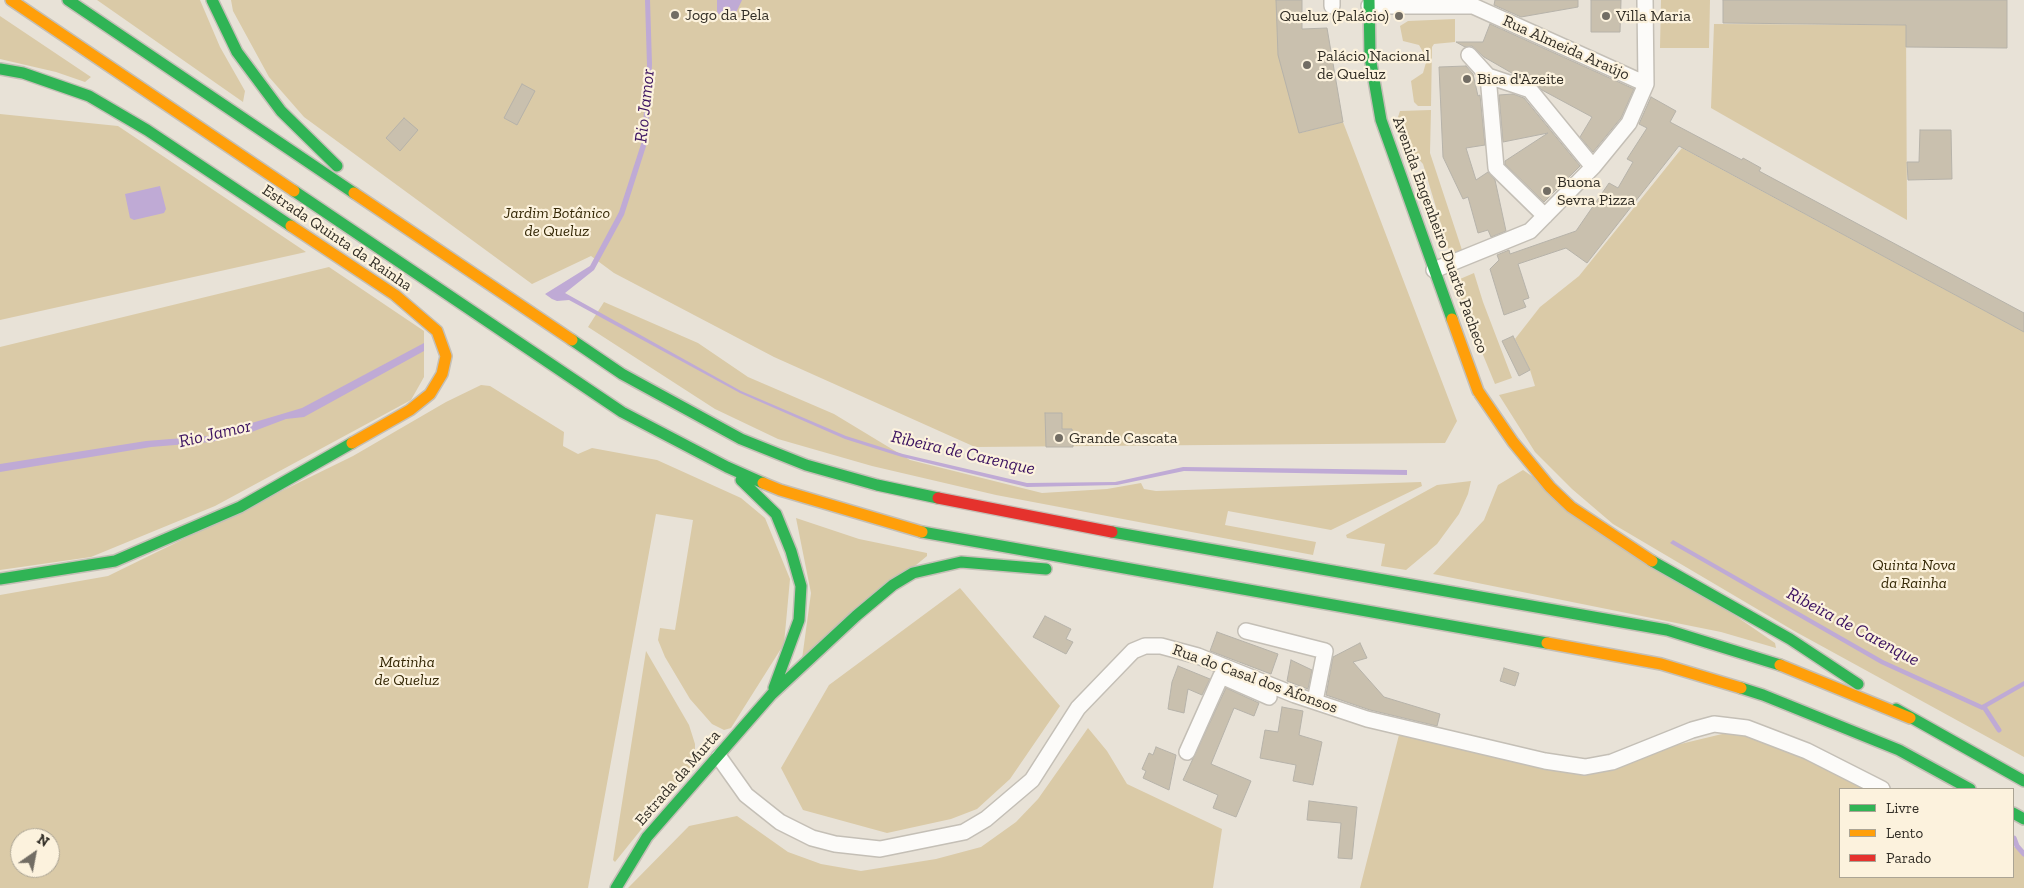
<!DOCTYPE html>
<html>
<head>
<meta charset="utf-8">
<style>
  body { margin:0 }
  #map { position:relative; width:2024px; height:888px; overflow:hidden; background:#e8e2d7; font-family:"Zilla Slab",serif }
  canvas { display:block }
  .legend { position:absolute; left:1839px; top:788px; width:175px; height:90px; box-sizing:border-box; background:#fcf2dd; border:1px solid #aba494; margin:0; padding:6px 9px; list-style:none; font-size:15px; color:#322e26 }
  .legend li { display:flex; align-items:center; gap:10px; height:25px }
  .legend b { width:25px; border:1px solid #aba494 }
  .north { position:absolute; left:10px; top:828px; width:50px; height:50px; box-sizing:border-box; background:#fcf2dd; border:1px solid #aba494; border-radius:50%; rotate:33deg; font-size:14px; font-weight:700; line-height:20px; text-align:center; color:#322e26 }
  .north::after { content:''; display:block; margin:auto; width:18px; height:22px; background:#726d64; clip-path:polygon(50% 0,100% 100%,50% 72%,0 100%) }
</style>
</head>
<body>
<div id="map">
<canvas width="2024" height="888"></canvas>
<ul class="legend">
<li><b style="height:6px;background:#30b455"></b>Livre</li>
<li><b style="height:6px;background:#ff9f0a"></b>Lento</li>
<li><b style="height:6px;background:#e5322d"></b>Parado</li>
</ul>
<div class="north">N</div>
</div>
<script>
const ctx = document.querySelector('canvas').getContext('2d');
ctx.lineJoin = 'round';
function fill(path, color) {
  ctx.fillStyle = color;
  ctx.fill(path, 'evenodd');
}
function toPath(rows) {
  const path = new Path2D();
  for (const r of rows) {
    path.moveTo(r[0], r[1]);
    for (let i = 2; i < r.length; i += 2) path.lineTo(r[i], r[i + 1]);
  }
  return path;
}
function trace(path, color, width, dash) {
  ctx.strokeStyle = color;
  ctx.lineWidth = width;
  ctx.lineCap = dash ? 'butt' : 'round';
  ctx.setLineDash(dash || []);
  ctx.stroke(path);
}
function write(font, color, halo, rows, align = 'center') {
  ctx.font = font + ' "Zilla Slab",serif';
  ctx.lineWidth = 4.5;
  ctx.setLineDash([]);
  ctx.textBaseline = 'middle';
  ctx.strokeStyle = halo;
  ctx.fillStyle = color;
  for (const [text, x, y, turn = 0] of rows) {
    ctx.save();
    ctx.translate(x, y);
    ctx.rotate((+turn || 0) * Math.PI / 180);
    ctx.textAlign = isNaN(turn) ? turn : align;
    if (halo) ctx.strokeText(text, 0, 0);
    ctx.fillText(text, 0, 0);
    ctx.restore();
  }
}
fill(toPath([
  [97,0,200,0,220,47,245,91,243,102],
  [231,0,1277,0,1300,133,1343,122,1457,421,1445,443,975,447,774,357,614,273,591,256,532,284,304,117,269,77,233,11],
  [1661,0,1710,0,1709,48,1660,48],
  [0,16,91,77,85,82,56,72,0,59],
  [1455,19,1455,42,1434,44,1432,47,1431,106,1418,106,1414,102,1411,81,1423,73,1427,59,1419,45,1403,41,1400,26,1408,21],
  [1714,24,1906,25,1907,220,1711,108],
  [1431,110,1430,153,1462,250,1450,254,1423,164,1407,146,1398,117,1400,111],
  [0,114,118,126,306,252,0,320],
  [1682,148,2024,332,2024,757,1796,632,1613,524,1572,489,1535,452,1499,395,1535,386,1530,370,1515,339,1540,307,1579,276],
  [329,267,424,331,424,377,411,400,215,506,91,557,0,570,0,347],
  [1474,273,1483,302,1512,378,1495,384,1453,282],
  [604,302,698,343,748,377,834,414,910,460,1042,493,1107,489,1141,483,1144,489,1156,491,1421,482,1422,486,1331,530,1228,511,1225,525,1316,542,1313,555,996,495,872,466,778,439,715,409,588,327],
  [481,385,490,386,564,432,563,446,578,454,592,448,657,460,741,498,765,518,790,579,784,644,731,728,724,730,712,724,690,699,665,657,658,640,660,628,675,630,693,520,656,514,588,888,0,888,0,595,108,576,353,456,446,402],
  [20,838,50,838,50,868,20,868],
  [1523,470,1775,643,1776,648,1721,632,1433,574,1484,520,1498,485],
  [1471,481,1468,494,1459,514,1437,544,1406,570,1381,566,1385,544,1347,538,1346,535,1437,485],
  [796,518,859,539,927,553,927,556,802,659,811,593],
  [960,588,1060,706,1010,779,977,809,951,819,887,833,803,810,781,768,829,685],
  [646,651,689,725,695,744,695,757,689,770,615,862,613,860],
  [1401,727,1585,767,1747,728,1867,789,1840,789,1840,877,2013,877,2013,846,2024,852,2024,888,1360,888],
  [1088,728,1107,751,1127,784,1222,829,1213,888,628,888,689,826,737,816,788,852,821,864,861,871,936,859,981,847,1016,822,1038,799]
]), '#dacaa7');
fill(toPath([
  [645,0,650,0,652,64,648,140,624,215,594,270,565,293,741,391,846,436,903,454,1027,483,1115,482,1183,467,1407,470,1407,475,1184,471,1117,485,1027,487,902,457,845,439,740,393,569,300,557,301,552,299,545,294,590,266,619,212,642,141,647,65],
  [717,0,742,0,733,19,723,19,717,12],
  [160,186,166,209,164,213,134,220,130,218,125,194],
  [424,343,424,351,304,417,286,419,249,433,211,442,151,447,0,472,0,464,146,441,208,436,302,408],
  [1673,540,1883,660,1982,705,2024,681,2024,686,1982,710,1881,664,1670,543]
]), '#bfaad5');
trace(toPath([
  [1984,707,1999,730],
  [2014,838,2017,846,2024,854]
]), '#bfaad5', 5);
const building = toPath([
  [1276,0,1302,0,1302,29,1327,28,1343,122,1299,133,1278,55,1276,0],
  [1495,0,1578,0,1578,7,1521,17,1494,5,1495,0],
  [1591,0,1621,0,1620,32,1591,32,1591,0],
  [1723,0,2007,0,2007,48,1906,47,1906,25,1723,23,1723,0],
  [1490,24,1634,89,1621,118,1593,152,1580,137,1592,117,1542,90,1533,81,1517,76,1484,57,1472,46,1465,47,1456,42,1483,42,1490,24],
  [1466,66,1473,74,1478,96,1480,95,1485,145,1466,148,1476,180,1488,172,1495,180,1506,231,1491,237,1488,230,1478,233,1468,197,1463,199,1443,157,1439,67,1466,66],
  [522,84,535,91,517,125,504,118,522,84],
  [1513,94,1524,98,1580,166,1544,202,1505,164,1505,161,1548,133,1503,142,1499,95,1513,94],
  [1651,97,1676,111,1670,122,1742,160,1743,158,1761,168,1759,171,2024,313,2024,332,1679,146,1587,263,1566,248,1518,264,1529,298,1523,300,1526,307,1504,315,1490,269,1499,260,1497,255,1509,250,1510,254,1576,231,1609,183,1618,188,1633,162,1627,159,1647,128,1639,124,1651,97],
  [404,118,418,130,400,151,386,138,404,118],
  [1920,130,1951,130,1952,179,1908,180,1907,162,1919,162,1920,130],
  [1513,336,1530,370,1519,376,1502,341,1513,336],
  [1045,413,1062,413,1062,429,1072,429,1073,447,1046,447,1045,413],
  [1045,616,1071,629,1066,639,1073,642,1066,654,1033,637,1045,616],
  [1217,632,1278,654,1271,674,1210,651,1217,632],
  [1360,643,1367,658,1353,662,1384,697,1440,714,1437,726,1370,710,1326,695,1333,657,1360,643],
  [1291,660,1312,670,1308,689,1287,681,1291,660],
  [1178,666,1210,679,1202,695,1188,689,1184,713,1168,709,1172,682,1178,666],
  [1504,668,1519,673,1515,686,1500,681,1504,668],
  [1226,688,1259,703,1254,716,1234,708,1211,764,1251,781,1236,817,1213,808,1218,795,1183,780,1226,688],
  [1282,707,1303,711,1299,735,1322,742,1313,785,1293,781,1296,765,1260,758,1265,730,1278,732,1282,707],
  [1156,747,1176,755,1169,790,1143,778,1146,771,1142,769,1149,753,1153,755,1156,747],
  [1309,801,1357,807,1352,859,1338,858,1341,823,1307,820,1309,801]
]);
fill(building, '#c9c0ae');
trace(building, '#b6b2a9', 1);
const street = toPath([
  [1332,6,1332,0],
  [1369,6,1473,6,1646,84],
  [1469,55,1488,76],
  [1545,216,1496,168,1488,76,1530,90,1593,167],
  [1434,270,1530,231,1593,167,1629,123,1646,84,1645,0],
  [1246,631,1325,651,1315,701],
  [1187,752,1221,676,1269,697],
  [719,757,746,795,780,822,812,838,835,844,880,849,964,832,986,819,1032,780,1078,708,1133,651,1145,646,1161,646,1198,656,1295,695,1367,719,1545,761,1585,767,1612,762,1692,730,1714,724,1747,728,1807,751,1882,789]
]);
const fast = toPath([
  [68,0,354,193],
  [212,0,237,52,281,111,337,166],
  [1369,0,1370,57,1381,120,1452,319],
  [0,69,23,73,89,96,147,130,291,226],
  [294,191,622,412,727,467,763,483],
  [572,340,622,374,741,439,806,465,877,485,938,498],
  [741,480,776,514,791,551,801,586,799,620,774,688],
  [922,532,1547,643],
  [1112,532,1667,630,1780,665],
  [1652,561,1790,639,1858,684],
  [0,579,115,561,240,507,352,443],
  [1741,688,1763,695,1899,750,1970,789],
  [772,694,856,616,893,585,913,573,961,562,1046,569],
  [1896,709,2024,781],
  [2013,813,2024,819],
  [616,888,647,837,772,694]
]);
const slow = toPath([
  [11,0,294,191],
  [354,193,572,340],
  [291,226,395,295,437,331,446,356,442,374,430,394,410,410,352,443],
  [1452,319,1478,391],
  [1478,391,1513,442,1550,487,1571,507,1652,561],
  [763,483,780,490,922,532],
  [1547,643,1661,664,1741,688],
  [1780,665,1910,718]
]);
const jam = toPath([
  [938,498,1112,532]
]);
trace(street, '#c4bfb6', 18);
trace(fast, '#c4bfb6', 14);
trace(slow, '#c4bfb6', 14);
trace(jam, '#c4bfb6', 14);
trace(street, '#fcfbf9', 15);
trace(fast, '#30b455', 11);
trace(slow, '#ff9f0a', 11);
trace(jam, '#e5322d', 11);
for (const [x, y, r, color] of [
  [675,15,5,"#726d64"],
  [1399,16,5,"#726d64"],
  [1606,16,5,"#726d64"],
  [1307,65,5,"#726d64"],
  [1467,79,5,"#726d64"],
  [1547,191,5,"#726d64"],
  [1059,438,5,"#726d64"]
]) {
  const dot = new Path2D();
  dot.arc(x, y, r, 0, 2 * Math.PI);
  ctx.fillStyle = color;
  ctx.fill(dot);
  trace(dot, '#fcf2dd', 2);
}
write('16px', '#322e26', '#fcf2dd', [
  ["Jogo da Pela",685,15],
  ["Queluz (Palácio)",1389,16,"right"],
  ["Villa Maria",1616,16],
  ["Palácio Nacional",1317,56],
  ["de Queluz",1317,74],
  ["Bica d'Azeite",1477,79],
  ["Buona",1557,182],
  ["Sevra Pizza",1557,200],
  ["Grande Cascata",1069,438]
], 'left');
write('16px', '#322e26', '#fcf2dd', [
  ["Rua Almeida Araújo",1566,48,24],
  ["Avenida Engenheiro Duarte Pacheco",1440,235,70],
  ["Estrada Quinta da Rainha",337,238,34],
  ["Rua do Casal dos Afonsos",1255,679,20],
  ["Estrada da Murta",678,778,-49]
]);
write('italic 16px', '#352806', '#fcf2dd', [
  ["Jardim Botânico",557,213],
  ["de Queluz",557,231],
  ["Quinta Nova",1914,565],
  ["da Rainha",1914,583],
  ["Matinha",407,662],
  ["de Queluz",407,680]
]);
write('italic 18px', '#3b1260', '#fcf2dd', [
  ["Rio Jamor",645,106,-84],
  ["Rio Jamor",215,434,-13],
  ["Ribeira de Carenque",963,453,13],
  ["Ribeira de Carenque",1853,627,28]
]);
</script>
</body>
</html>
